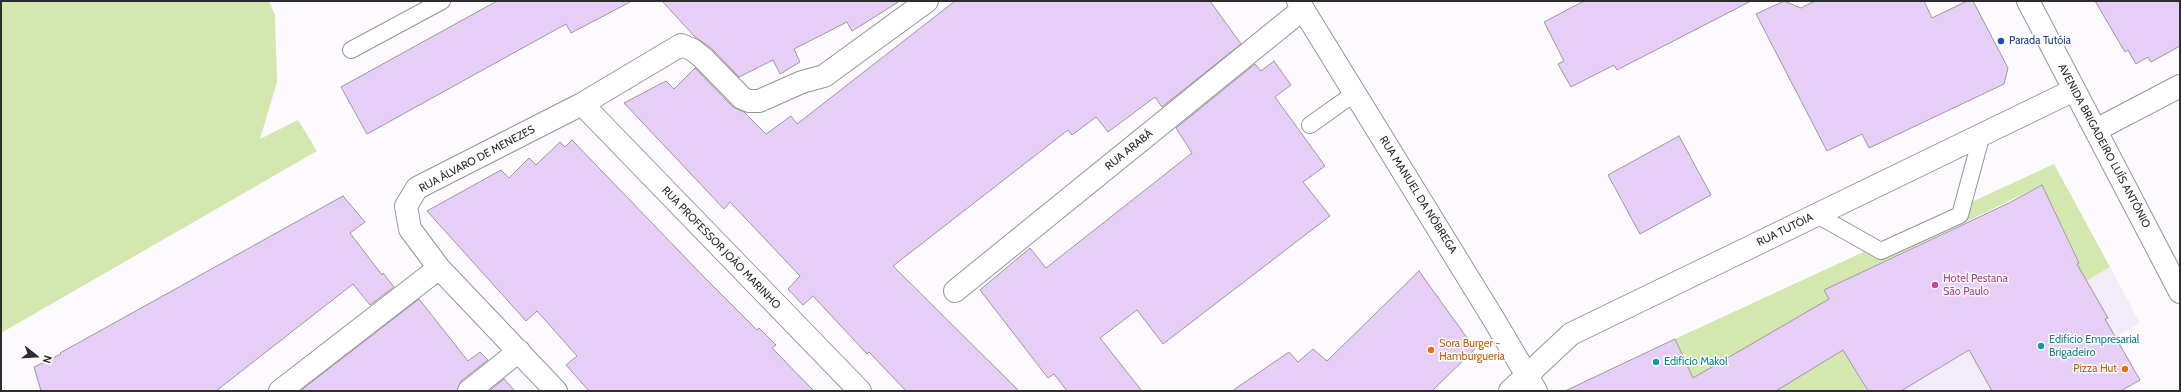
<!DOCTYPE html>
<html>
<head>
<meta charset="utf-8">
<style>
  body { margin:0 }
  #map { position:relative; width:2181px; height:392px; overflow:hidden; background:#fcfafe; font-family:Cabin,sans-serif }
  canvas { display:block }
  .frame { position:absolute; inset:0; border:2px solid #2d2d2e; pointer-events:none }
  .north { position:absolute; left:16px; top:336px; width:40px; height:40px; -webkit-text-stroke:3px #fff; paint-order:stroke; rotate:107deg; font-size:11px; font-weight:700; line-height:16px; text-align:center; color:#2d2d2e }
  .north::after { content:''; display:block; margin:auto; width:14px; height:18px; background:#2d2d2e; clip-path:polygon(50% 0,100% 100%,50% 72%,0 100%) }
</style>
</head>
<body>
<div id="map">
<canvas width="2181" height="392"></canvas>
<div class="frame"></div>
<div class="north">N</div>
</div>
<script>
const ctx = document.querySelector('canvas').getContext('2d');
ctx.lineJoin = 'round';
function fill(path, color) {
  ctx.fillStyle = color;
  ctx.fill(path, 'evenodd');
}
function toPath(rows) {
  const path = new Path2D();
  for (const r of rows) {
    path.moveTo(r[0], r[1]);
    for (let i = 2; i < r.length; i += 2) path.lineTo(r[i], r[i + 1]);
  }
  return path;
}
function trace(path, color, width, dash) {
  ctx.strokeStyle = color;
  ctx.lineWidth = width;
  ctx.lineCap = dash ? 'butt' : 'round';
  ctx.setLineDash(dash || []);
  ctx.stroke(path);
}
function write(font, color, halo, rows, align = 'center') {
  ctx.font = font + ' Cabin,sans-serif';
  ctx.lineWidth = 3;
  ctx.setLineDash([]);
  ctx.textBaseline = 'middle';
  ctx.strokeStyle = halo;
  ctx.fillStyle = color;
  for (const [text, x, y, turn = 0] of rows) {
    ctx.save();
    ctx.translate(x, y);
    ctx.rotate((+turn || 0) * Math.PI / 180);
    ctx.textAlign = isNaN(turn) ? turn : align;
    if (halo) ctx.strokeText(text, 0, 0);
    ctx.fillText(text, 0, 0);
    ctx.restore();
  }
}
fill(toPath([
  [2110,267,2140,323,2024,391,1901,391]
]), '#f1ecf7');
fill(toPath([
  [1,1,269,1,275,15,277,82,260,139,298,120,317,151,1,333],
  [2054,164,2110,267,2039,309,2027,290,2079,262,2042,185,1824,290,1829,299,1717,364,1698,391,1675,339],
  [1843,350,1866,389,1862,391,1776,391]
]), '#d4e7ae');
const building = toPath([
  [497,1,632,1,571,33,566,24,367,134,341,87,497,1],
  [662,1,900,1,852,31,847,22,794,49,800,62,780,74,773,60,739,77,711,48,695,37,662,1],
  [955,1,1210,1,1241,44,1162,107,1155,97,1108,132,1096,117,1072,135,1068,130,893,266,1019,391,906,391,869,352,867,354,813,296,803,305,788,289,800,276,730,202,724,209,624,103,666,81,674,89,695,68,733,107,744,112,766,134,791,116,797,124,955,1],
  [1584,1,1751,1,1617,70,1614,65,1571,87,1558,64,1564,61,1544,22,1584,1],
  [1784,1,1801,8,1815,1,1924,1,1932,18,1967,1,1973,1,2008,68,2004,84,1869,148,1862,134,1827,151,1756,14,1784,1],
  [2095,1,2180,1,2180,46,2151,62,2148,57,2136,64,2128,50,2125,52,2095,1],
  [1274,61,1291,85,1275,97,1325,166,1303,182,1330,216,1163,344,1137,310,1100,338,1142,391,1067,391,1054,374,1048,378,980,290,1030,248,1046,268,1192,153,1176,128,1255,64,1261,71,1274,61],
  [1679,136,1711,195,1640,234,1608,175,1679,136],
  [572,140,705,278,757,330,759,328,776,345,772,348,814,391,589,391,566,365,577,356,537,311,526,321,427,211,501,170,509,178,529,158,536,165,560,142,565,147,572,140],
  [2042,185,2079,263,2077,264,2108,318,2105,319,2140,380,2121,391,1992,391,1969,350,1901,391,1868,391,1843,350,1776,391,1565,391,1675,339,1693,378,1829,299,1824,290,2009,203,2042,185],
  [343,196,365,222,350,233,382,275,383,273,394,287,370,305,353,284,216,391,41,391,34,367,61,354,60,353,343,196],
  [1419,271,1475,349,1432,391,1232,391,1289,352,1298,362,1313,349,1327,361,1419,271],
  [419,299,468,361,480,352,488,360,461,381,457,391,300,391,419,299],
  [504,379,515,391,489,391,504,379]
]);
fill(building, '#e7cef6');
trace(building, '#9b999c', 1);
const lane = toPath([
  [351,50,442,1],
  [1310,125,1355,93],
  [1817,215,1881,251,1960,215,1982,134]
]);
const street = toPath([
  [582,104,860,391],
  [2096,130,2180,86],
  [955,291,1303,9],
  [280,391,439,268],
  [469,391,519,351],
  [556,391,439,268,410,229,406,206,417,188,582,104,681,45,693,50,703,58,742,98,749,101,759,101,802,82,824,76,927,1]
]);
const secondary = toPath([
  [1298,1,1496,323,1536,391],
  [2028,1,2180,292],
  [1510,391,1571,334,2074,90]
]);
trace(lane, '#969598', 18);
trace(street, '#969598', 24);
trace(secondary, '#969598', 24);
trace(lane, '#fff', 16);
trace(street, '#fff', 22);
trace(secondary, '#fff', 22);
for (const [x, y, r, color] of [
  [2001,41,4,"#1a4fb4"],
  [1935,285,4,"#d1479c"],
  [2041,346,4,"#0f9aa8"],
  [1431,350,4,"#e8710a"],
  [1656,362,4,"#0f9aa8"],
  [2125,369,4,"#e8710a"]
]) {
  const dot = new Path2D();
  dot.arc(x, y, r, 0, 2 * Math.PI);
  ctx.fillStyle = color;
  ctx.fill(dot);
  trace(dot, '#fff', 1.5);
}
write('11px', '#164399', '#fff', [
  ["Parada Tutóia",2009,41]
], 'left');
write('11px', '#2d2d2e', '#fff', [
  ["AVENIDA BRIGADEIRO LUÍS ANTÔNIO",2104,146,62],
  ["RUA ARABÁ",1129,150,-39],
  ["RUA ÁLVARO DE MENEZES",477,159,-28],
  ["RUA MANUEL DA NÓBREGA",1418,195,58],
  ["RUA TUTÓIA",1785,230,-26],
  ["RUA PROFESSOR JOÃO MARINHO",721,248,46]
]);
write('11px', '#b23c85', '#fff', [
  ["Hotel Pestana",1943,279],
  ["São Paulo",1943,292]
], 'left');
write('11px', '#0d838f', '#fff', [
  ["Edifício Empresarial",2049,340],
  ["Brigadeiro",2049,353],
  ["Edifício Makol",1664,362]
], 'left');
write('11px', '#c56008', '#fff', [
  ["Sora Burger -",1439,344],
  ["Hamburgueria",1439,357],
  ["Pizza Hut",2117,369,"right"]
], 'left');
</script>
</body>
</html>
